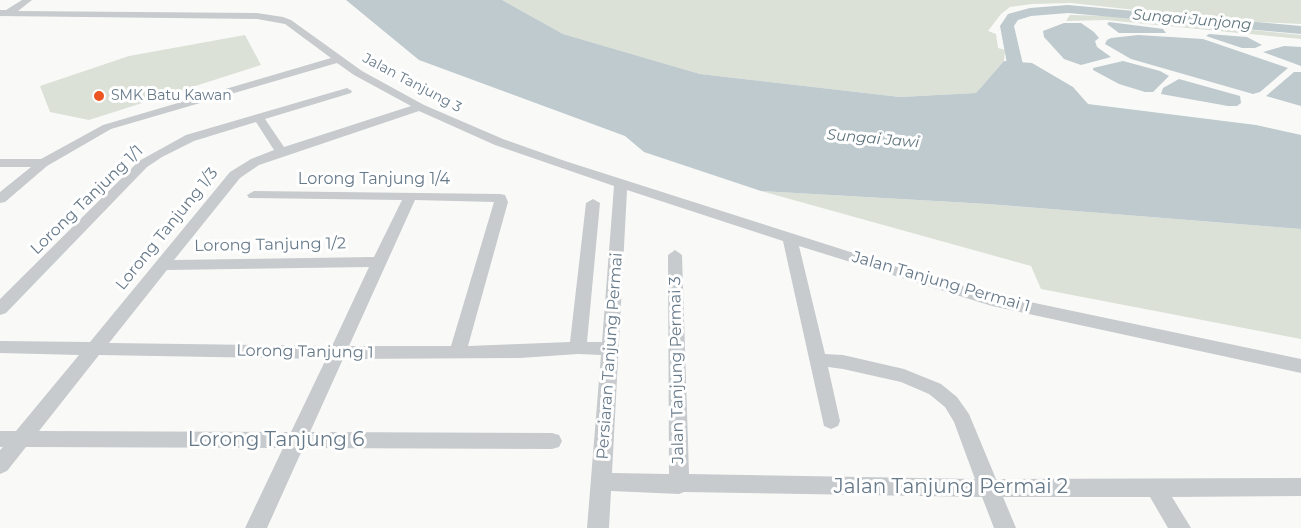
<!DOCTYPE html>
<html>
<head>
<meta charset="utf-8">
<style>
  body { margin:0 }
  canvas { display:block; background:#f9f9f7 }
</style>
</head>
<body>
<canvas width="1301" height="528"></canvas>
<script>
const ctx = document.querySelector('canvas').getContext('2d');
ctx.lineJoin = 'round';
function fill(path, color) {
  ctx.fillStyle = color;
  ctx.fill(path, 'evenodd');
}
function toPath(rows) {
  const path = new Path2D();
  for (const r of rows) {
    path.moveTo(r[0], r[1]);
    for (let i = 2; i < r.length; i += 2) path.lineTo(r[i], r[i + 1]);
  }
  return path;
}
function trace(path, color, width, dash) {
  ctx.strokeStyle = color;
  ctx.lineWidth = width;
  ctx.lineCap = dash ? 'butt' : 'round';
  ctx.setLineDash(dash || []);
  ctx.stroke(path);
}
function write(font, color, halo, rows, align = 'center') {
  ctx.font = font + ' Montserrat,sans-serif';
  ctx.lineWidth = 6;
  ctx.setLineDash([]);
  ctx.textBaseline = 'middle';
  ctx.strokeStyle = halo;
  ctx.fillStyle = color;
  for (const [text, x, y, turn = 0] of rows) {
    ctx.save();
    ctx.translate(x, y);
    ctx.rotate((+turn || 0) * Math.PI / 180);
    ctx.textAlign = isNaN(turn) ? turn : align;
    if (halo) ctx.strokeText(text, 0, 0);
    ctx.fillText(text, 0, 0);
    ctx.restore();
  }
}
fill(toPath([
  [502,0,1301,0,1301,24,1237,21,1071,3,1032,4,1010,7,1001,14,988,31,996,34,998,48,1005,50,1004,61,976,93,900,97,700,74,563,34],
  [1070,15,1116,16,1301,35,1301,39,1106,20,1066,21],
  [245,35,261,65,89,120,50,112,40,86,129,56],
  [761,191,988,204,1301,229,1301,339,1041,289,1031,266]
]), '#dbe1d7');
fill(toPath([
  [346,0,502,0,563,34,700,74,900,97,976,93,1004,61,1032,63,1073,87,1088,104,1256,125,1301,135,1301,229,988,204,761,191,644,152,625,136,419,60],
  [1109,22,1156,28,1163,29,1166,33,1119,33,1107,24],
  [1064,23,1081,23,1094,32,1099,38,1095,41,1097,47,1111,57,1081,65,1064,59,1044,37,1043,31],
  [1209,34,1247,37,1262,45,1255,48,1242,48,1206,36],
  [1138,35,1203,39,1288,68,1260,92,1253,94,1131,59,1105,44,1107,40,1111,38],
  [1284,46,1301,47,1301,66,1263,52],
  [1123,61,1160,71,1169,76,1153,92,1145,92,1119,84,1093,70,1093,68],
  [1294,72,1301,72,1301,106,1266,96],
  [1179,79,1240,96,1241,103,1237,106,1228,106,1161,94,1163,88]
]), '#becace');
fill(toPath([
  [1068,5,1301,26,1301,34,1068,13,1031,16,1018,20,1014,26,1024,69,1036,91,1033,95,1027,96,1021,95,1008,69,1000,26,1008,14,1030,8,1068,5]
]), '#becace');
fill(toPath([
  [22,0,32,0,18,11,257,13,283,17,291,20,362,71,424,105,503,139,565,161,910,271,992,294,1301,359,1301,373,992,306,799,246,825,354,843,355,904,369,941,384,957,397,969,414,996,479,1301,478,1301,496,1172,497,1191,528,1168,528,1150,497,1003,497,1016,528,994,528,982,497,684,492,679,494,611,491,609,528,587,528,601,355,578,354,520,358,343,359,310,432,552,433,559,435,562,441,559,447,552,449,303,448,267,528,245,528,283,448,26,447,7,471,0,474,0,450,3,447,0,447,0,431,16,431,79,355,0,353,0,341,90,342,230,172,251,159,274,150,256,122,194,141,162,157,147,167,6,313,0,315,0,299,139,161,186,135,347,88,352,91,351,93,265,119,284,147,411,106,354,75,337,63,111,129,47,166,5,202,0,203,0,192,31,167,0,167,0,159,41,159,103,125,331,58,285,24,257,19,0,16,0,10,6,10,22,0],
  [419,111,495,145,614,186,602,342,587,342,600,203,593,199,586,203,570,342,468,346,508,202,505,195,500,194,254,191,247,195,249,198,402,200,374,257,174,260,240,178,259,165,419,111],
  [627,190,783,241,824,426,831,429,838,426,840,421,828,367,843,369,901,382,929,394,945,407,954,422,975,479,689,474,682,255,675,250,668,255,669,474,612,473,627,190],
  [415,200,494,202,451,346,349,346,415,200],
  [369,267,332,346,109,343,167,270,369,267],
  [99,355,326,359,291,432,39,431,99,355]
]), '#c7cbce');
for (const [x, y, r, color] of [
  [99,96,6,"#ed5623"]
]) {
  const dot = new Path2D();
  dot.arc(x, y, r, 0, 2 * Math.PI);
  ctx.fillStyle = color;
  ctx.fill(dot);
  trace(dot, '#fff', 2);
}
write('14px', '#667989', '#fff', [
  ["Jalan Tanjung 3",412,83,28]
]);
write('14px', '#667989', '#fff', [
  ["SMK Batu Kawan",111,96]
], 'left');
write('italic 15px', '#5e747d', '#fff', [
  ["Sungai Junjong",1192,20,5],
  ["Sungai Jawi",873,139,5]
]);
write('16px', '#667989', '#fff', [
  ["Lorong Tanjung 1/4",374,179],
  ["Lorong Tanjung 1/1",87,200,-44],
  ["Lorong Tanjung 1/3",167,229,-51],
  ["Lorong Tanjung 1/2",270,245,-1],
  ["Jalan Tanjung Permai 1",941,282,16],
  ["Lorong Tanjung 1",305,352,1],
  ["Persiaran Tanjung Permai",610,356,-86],
  ["Jalan Tanjung Permai 3",677,370,-91]
]);
write('20px', '#667989', '#fff', [
  ["Lorong Tanjung 6",276,440],
  ["Jalan Tanjung Permai 2",951,487]
]);
</script>
</body>
</html>
